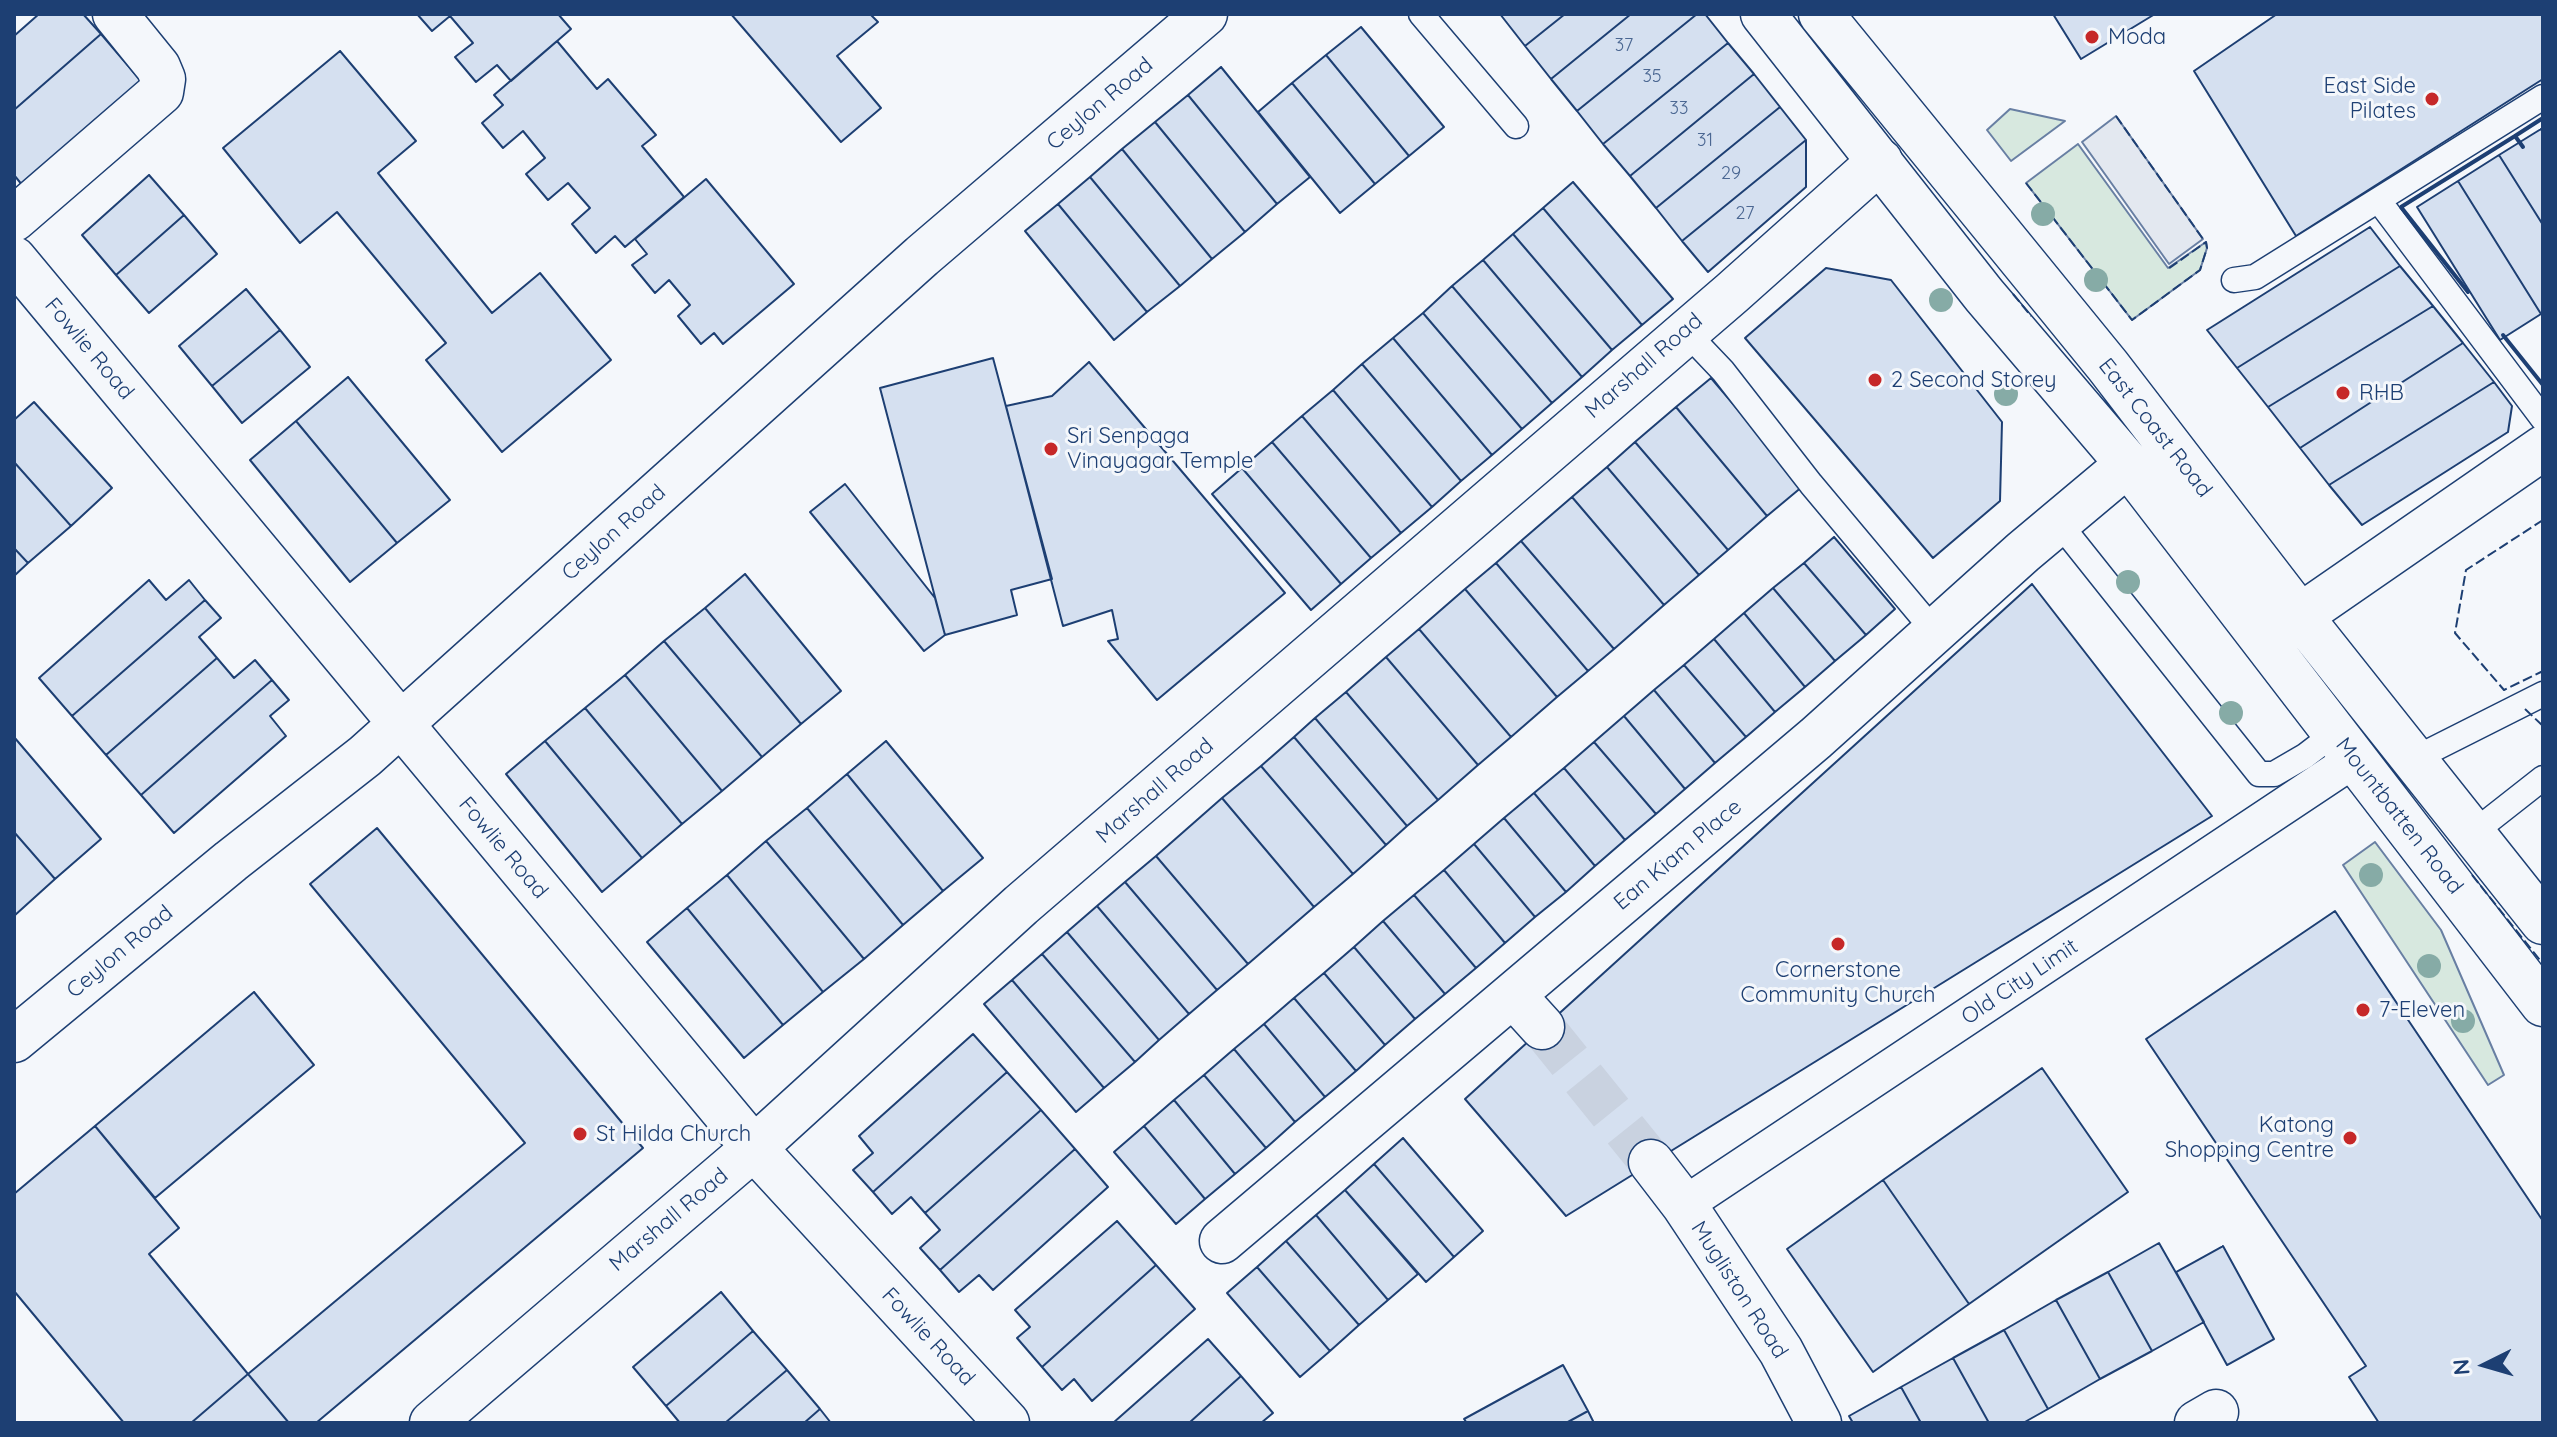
<!DOCTYPE html>
<html>
<head>
<meta charset="utf-8">
<style>
  body { margin:0 }
  #map { position:relative; width:2557px; height:1437px; overflow:hidden; background:#f4f7fb; font-family:Quicksand,sans-serif }
  canvas { display:block }
  .frame { position:absolute; inset:0; border:16px solid #1d3f73; pointer-events:none }
  .north { position:absolute; left:2445px; top:1325px; width:80px; height:80px; -webkit-text-stroke:6px #f4f7fb; paint-order:stroke; rotate:265deg; font-size:22px; font-weight:700; line-height:32px; text-align:center; color:#1d3f73 }
  .north::after { content:''; display:block; margin:auto; width:28px; height:36px; background:#1d3f73; clip-path:polygon(50% 0,100% 100%,50% 72%,0 100%) }
</style>
</head>
<body>
<div id="map">
<canvas width="2557" height="1437"></canvas>
<div class="frame"></div>
<div class="north">N</div>
</div>
<script>
const ctx = document.querySelector('canvas').getContext('2d');
ctx.lineJoin = 'round';
function fill(path, color) {
  ctx.fillStyle = color;
  ctx.fill(path, 'evenodd');
}
function toPath(rows) {
  const path = new Path2D();
  for (const r of rows) {
    path.moveTo(r[0], r[1]);
    for (let i = 2; i < r.length; i += 2) path.lineTo(r[i], r[i + 1]);
  }
  return path;
}
function trace(path, color, width, dash) {
  ctx.strokeStyle = color;
  ctx.lineWidth = width;
  ctx.lineCap = dash ? 'butt' : 'round';
  ctx.setLineDash(dash || []);
  ctx.stroke(path);
}
function write(font, color, halo, rows, align = 'center') {
  ctx.font = font + ' Quicksand,sans-serif';
  ctx.lineWidth = 6;
  ctx.setLineDash([]);
  ctx.textBaseline = 'middle';
  ctx.strokeStyle = halo;
  ctx.fillStyle = color;
  for (const [text, x, y, turn = 0] of rows) {
    ctx.save();
    ctx.translate(x, y);
    ctx.rotate((+turn || 0) * Math.PI / 180);
    ctx.textAlign = isNaN(turn) ? turn : align;
    if (halo) ctx.strokeText(text, 0, 0);
    ctx.fillText(text, 0, 0);
    ctx.restore();
  }
}
const green = toPath([
  [2010,109,2065,121,2011,161,1987,130,2010,109],
  [2078,144,2168,268,2206,242,2207,248,2200,270,2132,320,2026,183,2078,144],
  [2375,842,2441,930,2504,1075,2488,1085,2343,865,2375,842]
]);
fill(green, '#d7e8df');
trace(green, '#687fa3', 2);
const parking = toPath([
  [2116,116,2203,239,2169,264,2082,142,2116,116]
]);
fill(parking, '#e3e8f0');
trace(parking, '#687fa3', 2);
const building = toPath([
  [39,14,83,14,101,34,14,110,14,36,39,14],
  [417,14,558,14,571,29,511,81,497,65,476,82,455,57,473,43,450,16,432,31,417,14],
  [731,14,870,14,878,22,837,56,881,108,841,142,731,14],
  [1500,14,1565,14,1525,46,1500,14],
  [1565,14,1631,14,1551,79,1525,46,1565,14],
  [1631,14,1697,14,1577,111,1551,79,1631,14],
  [1697,14,1705,14,1728,43,1603,144,1577,111,1697,14],
  [2053,14,2155,14,2081,59,2053,14],
  [2277,14,2543,14,2543,79,2296,236,2194,71,2277,14],
  [1361,27,1444,127,1409,156,1326,55,1361,27],
  [101,34,142,82,23,186,14,175,14,110,101,34],
  [557,41,597,89,608,79,656,135,642,146,684,197,625,247,615,236,596,253,572,224,590,208,568,183,548,200,526,174,545,158,523,131,503,148,482,123,503,105,494,95,557,41],
  [1728,43,1754,74,1630,176,1603,144,1728,43],
  [340,51,416,141,378,173,492,313,540,273,611,360,502,452,426,360,446,343,337,212,300,243,223,148,340,51],
  [1326,55,1409,156,1375,184,1292,83,1326,55],
  [1221,67,1310,177,1277,204,1188,95,1221,67],
  [1754,74,1780,107,1656,208,1630,176,1754,74],
  [1292,83,1375,184,1340,213,1258,112,1292,83],
  [1188,95,1277,204,1245,232,1155,122,1188,95],
  [1780,107,1806,140,1682,241,1656,208,1780,107],
  [1155,122,1245,232,1212,259,1122,149,1155,122],
  [2541,129,2543,133,2543,225,2499,155,2541,129],
  [1806,140,1806,187,1708,272,1682,241,1806,140],
  [1122,149,1212,259,1180,286,1090,177,1122,149],
  [2499,155,2543,225,2543,313,2541,314,2458,181,2499,155],
  [149,175,184,215,116,275,82,235,149,175],
  [1090,177,1180,286,1147,312,1058,204,1090,177],
  [706,179,794,284,723,344,714,333,701,344,678,316,690,305,669,280,655,293,632,265,647,254,635,239,706,179],
  [2458,181,2541,314,2500,340,2417,207,2458,181],
  [1573,182,1673,299,1642,325,1543,208,1573,182],
  [1058,204,1147,312,1114,340,1025,231,1058,204],
  [1543,208,1642,325,1612,350,1513,234,1543,208],
  [184,215,217,254,149,313,116,275,184,215],
  [2370,227,2400,266,2237,368,2207,330,2370,227],
  [1513,234,1612,350,1582,377,1483,260,1513,234],
  [1483,260,1582,377,1552,403,1452,286,1483,260],
  [2400,266,2433,306,2268,407,2237,368,2400,266],
  [1826,268,1891,280,2002,422,2000,501,1933,558,1745,338,1826,268],
  [1452,286,1552,403,1522,429,1423,313,1452,286],
  [246,289,280,330,212,386,179,346,246,289],
  [2433,306,2463,343,2300,448,2268,407,2433,306],
  [1423,313,1522,429,1492,455,1393,338,1423,313],
  [280,330,310,367,242,423,212,386,280,330],
  [1393,338,1492,455,1461,481,1362,364,1393,338],
  [2463,343,2494,382,2329,485,2300,448,2463,343],
  [993,358,1052,579,1011,590,1017,615,945,635,880,388,993,358],
  [1089,362,1285,593,1157,700,1108,641,1118,639,1112,610,1063,626,1006,406,1052,396,1089,362],
  [1362,364,1461,481,1432,507,1333,390,1362,364],
  [348,377,450,500,397,543,296,421,348,377],
  [1711,378,1803,486,1767,516,1676,407,1711,378],
  [2494,382,2512,406,2508,432,2362,525,2329,485,2494,382],
  [1333,390,1432,507,1401,533,1302,416,1333,390],
  [34,402,112,488,71,526,14,462,14,420,34,402],
  [1676,407,1767,516,1728,550,1635,442,1676,407],
  [1302,416,1401,533,1371,558,1272,442,1302,416],
  [296,421,397,543,350,582,250,460,296,421],
  [1272,442,1371,558,1341,584,1242,468,1272,442],
  [1635,442,1728,550,1699,575,1607,467,1635,442],
  [14,462,71,526,28,563,14,548,14,462],
  [1607,467,1699,575,1664,605,1572,497,1607,467],
  [1242,468,1341,584,1311,610,1212,494,1242,468],
  [845,484,935,598,945,635,924,651,810,512,845,484],
  [1572,497,1664,605,1614,649,1521,541,1572,497],
  [1834,537,1895,609,1866,635,1804,563,1834,537],
  [1521,541,1614,649,1588,671,1496,563,1521,541],
  [14,548,28,563,14,576,14,548],
  [1496,563,1588,671,1557,697,1465,589,1496,563],
  [1804,563,1866,635,1835,661,1773,588,1804,563],
  [745,574,841,691,801,724,705,608,745,574],
  [149,580,166,600,189,580,205,600,72,716,39,678,149,580],
  [2032,584,2212,816,1566,1216,1465,1099,2032,584],
  [1773,588,1835,661,1805,687,1744,613,1773,588],
  [1465,589,1557,697,1511,737,1419,629,1465,589],
  [205,600,221,618,199,637,217,658,106,755,72,716,205,600],
  [705,608,801,724,762,757,664,641,705,608],
  [1744,613,1805,687,1775,712,1714,639,1744,613],
  [1419,629,1511,737,1478,765,1386,657,1419,629],
  [1714,639,1775,712,1746,737,1684,665,1714,639],
  [664,641,762,757,722,791,625,675,664,641],
  [1386,657,1478,765,1438,800,1346,692,1386,657],
  [217,658,234,678,255,660,272,680,141,795,106,755,217,658],
  [1684,665,1746,737,1715,763,1654,690,1684,665],
  [625,675,722,791,682,824,585,708,625,675],
  [272,680,289,700,270,716,286,736,174,833,141,795,272,680],
  [1654,690,1715,763,1685,789,1624,716,1654,690],
  [1346,692,1438,800,1407,826,1315,718,1346,692],
  [585,708,682,824,642,858,545,741,585,708],
  [1624,716,1685,789,1656,814,1594,742,1624,716],
  [1315,718,1407,826,1386,845,1294,737,1315,718],
  [14,737,101,839,55,879,14,832,14,737],
  [1294,737,1386,845,1353,874,1261,766,1294,737],
  [545,741,642,858,602,892,506,774,545,741],
  [886,741,983,858,943,891,847,774,886,741],
  [1594,742,1656,814,1625,840,1564,768,1594,742],
  [1261,766,1353,874,1314,907,1222,798,1261,766],
  [1564,768,1625,840,1595,866,1534,793,1564,768],
  [847,774,943,891,903,925,807,808,847,774],
  [1534,793,1595,866,1566,892,1504,818,1534,793],
  [1222,798,1314,907,1248,964,1156,856,1222,798],
  [807,808,903,925,864,959,766,841,807,808],
  [1504,818,1566,892,1535,917,1474,844,1504,818],
  [377,828,643,1148,316,1423,289,1423,248,1374,525,1143,310,884,377,828],
  [14,832,55,879,14,916,14,832],
  [766,841,864,959,823,992,727,875,766,841],
  [1474,844,1535,917,1505,943,1444,870,1474,844],
  [1156,856,1248,964,1217,990,1125,882,1156,856],
  [1444,870,1505,943,1476,968,1414,895,1444,870],
  [727,875,823,992,783,1025,687,908,727,875],
  [1125,882,1217,990,1189,1014,1097,906,1125,882],
  [1414,895,1476,968,1445,994,1383,921,1414,895],
  [1097,906,1189,1014,1159,1040,1067,932,1097,906],
  [687,908,783,1025,744,1058,647,942,687,908],
  [2335,911,2543,1221,2543,1423,2379,1423,2349,1377,2366,1366,2146,1039,2335,911],
  [1383,921,1445,994,1415,1019,1354,947,1383,921],
  [1067,932,1159,1040,1135,1062,1042,954,1067,932],
  [1354,947,1415,1019,1385,1045,1324,973,1354,947],
  [1042,954,1135,1062,1104,1088,1012,980,1042,954],
  [1324,973,1385,1045,1356,1071,1294,998,1324,973],
  [1012,980,1104,1088,1076,1112,984,1004,1012,980],
  [254,992,314,1065,155,1198,95,1126,254,992],
  [1294,998,1356,1071,1325,1097,1264,1024,1294,998],
  [1264,1024,1325,1097,1295,1122,1234,1049,1264,1024],
  [973,1034,1007,1072,873,1192,853,1170,873,1153,859,1136,973,1034],
  [1234,1049,1295,1122,1266,1148,1204,1075,1234,1049],
  [2042,1068,2128,1192,1969,1304,1883,1180,2042,1068],
  [1007,1072,1041,1110,925,1213,911,1197,892,1214,873,1192,1007,1072],
  [1204,1075,1266,1148,1235,1174,1174,1100,1204,1075],
  [1174,1100,1235,1174,1205,1199,1144,1126,1174,1100],
  [1041,1110,1075,1149,940,1270,920,1248,940,1230,925,1213,1041,1110],
  [95,1126,179,1228,149,1254,248,1374,191,1423,124,1423,14,1291,14,1194,95,1126],
  [1144,1126,1205,1199,1176,1224,1114,1152,1144,1126],
  [1403,1138,1483,1231,1454,1257,1374,1164,1403,1138],
  [1075,1149,1108,1187,993,1290,979,1275,959,1292,940,1270,1075,1149],
  [1374,1164,1454,1257,1426,1282,1345,1190,1374,1164],
  [1883,1180,1969,1304,1873,1372,1787,1249,1883,1180],
  [1345,1190,1418,1274,1388,1300,1316,1215,1345,1190],
  [1316,1215,1388,1300,1359,1325,1286,1241,1316,1215],
  [1117,1221,1156,1265,1042,1367,1017,1338,1030,1327,1015,1310,1117,1221],
  [1286,1241,1359,1325,1330,1351,1257,1267,1286,1241],
  [2159,1243,2204,1322,2152,1351,2108,1272,2159,1243],
  [2223,1246,2274,1339,2227,1365,2176,1272,2223,1246],
  [1156,1265,1195,1309,1092,1401,1074,1379,1062,1390,1042,1367,1156,1265],
  [1257,1267,1330,1351,1300,1377,1227,1293,1257,1267],
  [2108,1272,2152,1351,2100,1379,2056,1300,2108,1272],
  [721,1292,753,1331,666,1406,633,1367,721,1292],
  [2056,1300,2100,1379,2048,1409,2004,1330,2056,1300],
  [2004,1330,2048,1409,2023,1423,1989,1423,1953,1358,2004,1330],
  [753,1331,787,1370,725,1423,680,1423,666,1406,753,1331],
  [1208,1339,1241,1376,1189,1423,1113,1423,1208,1339],
  [1953,1358,1989,1423,1921,1423,1901,1387,1953,1358],
  [1563,1365,1588,1411,1566,1423,1467,1423,1464,1419,1563,1365],
  [787,1370,820,1409,804,1423,725,1423,787,1370],
  [248,1374,289,1423,191,1423,248,1374],
  [1241,1376,1273,1413,1261,1423,1189,1423,1241,1376],
  [1901,1387,1921,1423,1853,1423,1849,1416,1901,1387],
  [820,1409,831,1423,804,1423,820,1409],
  [1588,1411,1594,1423,1566,1423,1588,1411]
]);
fill(building, '#d5e0f0');
trace(building, '#1d3f73', 2);
trace(toPath([
  [1542,1027,1651,1162]
]), '#c9d2e0', 44, [44, 22]);
const service = toPath([
  [1421,14,1516,126],
  [2379,201,2543,419],
  [2234,280,2255,277,2543,97],
  [1685,331,1723,371,1811,484,1935,632],
  [2059,523,2259,774,2274,774,2305,756,2335,733],
  [2414,759,2543,694],
  [2473,833,2543,778]
]);
const pedestrian = toPath([
  [1684,1205,2356,758]
]);
const minor = toPath([
  [14,219,161,92,163,79,158,67,115,14],
  [14,259,754,1148,1007,1423],
  [2300,616,2543,448],
  [1513,995,1542,1027],
  [14,1040,231,861,365,756,922,256,1205,14],
  [1651,1162,1684,1205,1781,1351,1819,1423],
  [1222,1241,1816,738,2023,552,2128,464],
  [432,1423,754,1148,1021,905,1732,293,1880,161],
  [2197,1423,2216,1412]
]);
const secondary = toPath([
  [1763,14,1984,295,2128,464,2543,1004],
  [1821,14,2108,366,2300,616,2543,922]
]);
trace(service, '#1d3f73', 27);
trace(pedestrian, '#1d3f73', 39);
trace(minor, '#1d3f73', 47);
trace(secondary, '#1d3f73', 47);
trace(service, '#f4f7fb', 24);
trace(pedestrian, '#f4f7fb', 36);
trace(minor, '#f4f7fb', 44);
trace(secondary, '#f4f7fb', 44);
trace(toPath([
  [2116,116,2203,239],
  [2026,183,2132,320,2200,270,2207,248,2206,242,2168,269],
  [2013,294,2031,316],
  [2543,520,2466,570,2455,633,2504,690,2543,671],
  [2525,709,2543,726],
  [2472,875,2543,964]
]), '#1d3f73', 2, [10, 4]);
trace(toPath([
  [2515,136,2543,118],
  [2468,292,2401,207,2515,136,2523,147],
  [2503,335,2543,385]
]), '#1d3f73', 4);
ctx.fillStyle = '#86aba6';
for (const [x, y] of [
  [2043,214],
  [2096,280],
  [1941,300],
  [2006,394],
  [2128,582],
  [2231,713],
  [2371,875],
  [2429,966],
  [2463,1021]
]) {
  ctx.beginPath();
  ctx.arc(x, y, 12, 0, 2 * Math.PI);
  ctx.fill();
}
for (const [x, y, r, color] of [
  [2092,37,8,"#c62828"],
  [2432,99,8,"#c62828"],
  [1875,380,8,"#c62828"],
  [2343,393,8,"#c62828"],
  [1051,449,8,"#c62828"],
  [1838,944,8,"#c62828"],
  [2363,1010,8,"#c62828"],
  [580,1134,8,"#c62828"],
  [2350,1138,8,"#c62828"]
]) {
  const dot = new Path2D();
  dot.arc(x, y, r, 0, 2 * Math.PI);
  ctx.fillStyle = color;
  ctx.fill(dot);
  trace(dot, '#f4f7fb', 3);
}
write('18px', '#4b6792', null, [
  ["37",1624,46],
  ["35",1652,77],
  ["33",1679,109],
  ["31",1705,141],
  ["29",1731,174],
  ["27",1745,214]
]);
write('22px', '#1d3f73', '#f4f7fb', [
  ["Moda",2108,37],
  ["East Side",2416,86,"right"],
  ["Pilates",2416,111,"right"],
  ["2 Second Storey",1891,380],
  ["RHB",2359,393],
  ["Sri Senpaga",1067,436],
  ["Vinayagar Temple",1067,461],
  ["Cornerstone",1838,970,"center"],
  ["Community Church",1838,995,"center"],
  ["7-Eleven",2379,1010],
  ["Katong",2334,1125,"right"],
  ["Shopping Centre",2334,1150,"right"],
  ["St Hilda Church",596,1134]
], 'left');
write('22px', '#1d3f73', '#f4f7fb', [
  ["Ceylon Road",1100,104,-40],
  ["Fowlie Road",89,349,50],
  ["Marshall Road",1644,366,-41],
  ["East Coast Road",2155,428,52],
  ["Ceylon Road",614,533,-42],
  ["Marshall Road",1155,791,-41],
  ["Mountbatten Road",2399,816,52],
  ["Fowlie Road",503,848,50],
  ["Ean Kiam Place",1678,855,-40],
  ["Ceylon Road",120,952,-40],
  ["Old City Limit",2020,982,-34],
  ["Marshall Road",669,1220,-40],
  ["Mugliston Road",1739,1290,57],
  ["Fowlie Road",928,1337,47]
]);
</script>
</body>
</html>
